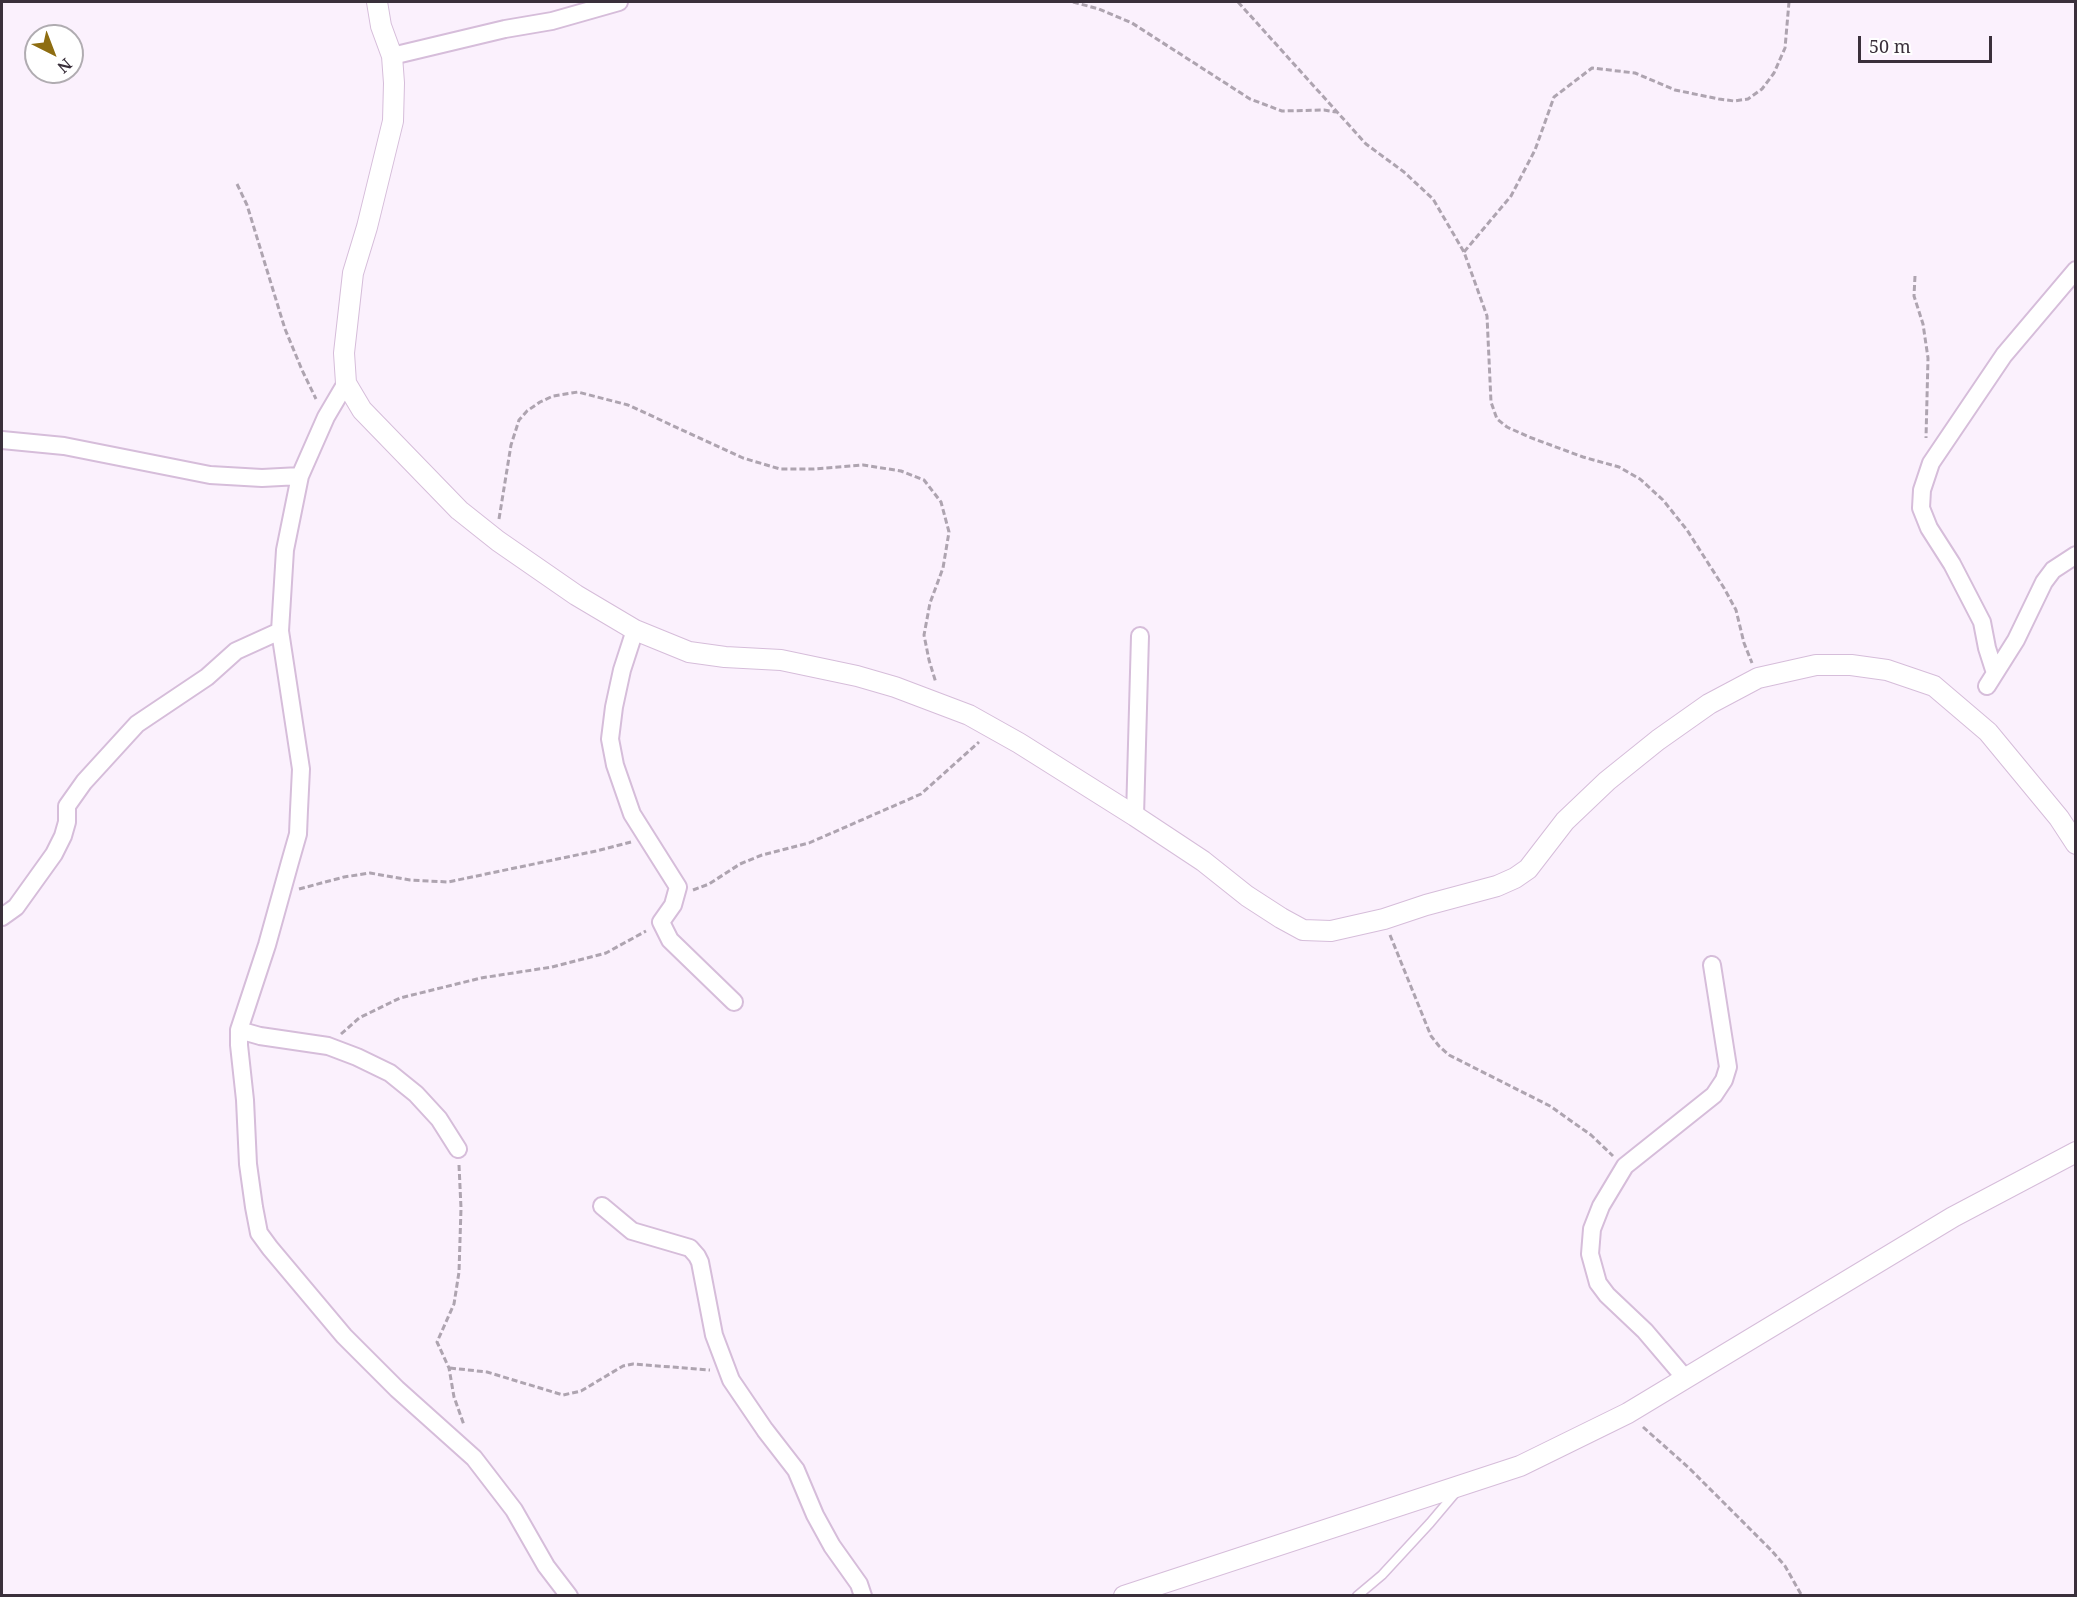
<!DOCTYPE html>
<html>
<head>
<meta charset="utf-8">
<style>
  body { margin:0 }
  #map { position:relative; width:2077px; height:1597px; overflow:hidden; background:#fbf1fd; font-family:"Noto Serif",serif }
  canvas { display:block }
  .frame { position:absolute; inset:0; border:3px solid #3a303b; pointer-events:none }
  .north { position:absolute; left:24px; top:24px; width:60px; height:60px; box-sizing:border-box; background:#fff; border:2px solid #b0acb1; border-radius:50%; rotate:138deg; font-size:16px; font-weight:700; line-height:24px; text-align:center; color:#3a303b }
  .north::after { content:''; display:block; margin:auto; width:21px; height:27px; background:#8e6d11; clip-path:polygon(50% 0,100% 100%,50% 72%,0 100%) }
  .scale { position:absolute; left:1858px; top:36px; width:134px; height:27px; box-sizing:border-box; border:3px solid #3a303b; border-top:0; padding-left:8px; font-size:18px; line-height:21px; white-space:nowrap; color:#3a303b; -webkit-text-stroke:4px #fff; paint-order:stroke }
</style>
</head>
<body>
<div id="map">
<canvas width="2077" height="1597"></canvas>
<div class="frame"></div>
<div class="north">N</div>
<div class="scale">50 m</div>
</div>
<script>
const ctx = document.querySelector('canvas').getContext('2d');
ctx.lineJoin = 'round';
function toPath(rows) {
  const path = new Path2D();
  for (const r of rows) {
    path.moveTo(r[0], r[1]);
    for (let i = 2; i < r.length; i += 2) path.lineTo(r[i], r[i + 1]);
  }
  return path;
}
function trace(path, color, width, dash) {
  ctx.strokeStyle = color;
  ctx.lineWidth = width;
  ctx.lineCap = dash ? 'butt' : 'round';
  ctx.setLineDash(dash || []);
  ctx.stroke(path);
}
const service = toPath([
  [1357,1596,1382,1575,1430,1523,1457,1491]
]);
const minor = toPath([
  [392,56,505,29,552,21,619,2],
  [346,383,326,417,300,476,285,550,280,631,301,769,299,810,298,834,290,862,267,945,239,1030,239,1045,245,1100,248,1164,254,1207,259,1233,270,1248,344,1336,397,1389,474,1458,514,1510,546,1566,569,1596],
  [2,440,64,446,210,475,262,478,300,476],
  [635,630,622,670,614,707,610,739,615,765,632,814,678,887,673,905,661,922,670,940,734,1002],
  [1995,673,1987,648,1982,622,1952,564,1929,528,1921,508,1922,490,1931,463,2004,355,2076,270],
  [1987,686,2016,640,2044,582,2053,570,2076,555],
  [1135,816,1140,636],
  [2,917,16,907,54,854,63,836,67,822,67,806,84,782,137,724,207,677,236,651,280,631],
  [239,1030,260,1036,328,1046,357,1057,390,1073,416,1094,439,1119,458,1149],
  [602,1206,632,1231,690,1248,697,1256,700,1262,714,1335,731,1380,765,1430,796,1470,815,1515,832,1546,859,1584,863,1596],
  [1685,1378,1645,1331,1607,1295,1598,1283,1590,1254,1592,1229,1601,1206,1625,1166,1714,1095,1724,1080,1728,1067,1712,965]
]);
const tertiary = toPath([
  [377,2,381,26,392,56,394,83,393,121,367,227,353,273,344,353,346,383,362,410,459,510,498,541,576,595,635,630,689,652,725,657,781,660,857,676,895,687,969,715,1019,743,1135,816,1203,861,1247,896,1281,918,1303,930,1331,931,1384,919,1426,905,1497,886,1515,878,1528,869,1565,821,1607,781,1658,740,1709,704,1758,678,1816,665,1851,665,1887,670,1934,686,1988,732,2059,818,2076,844],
  [1124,1596,1520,1466,1628,1413,1953,1217,2076,1152]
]);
trace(service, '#d6bdda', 11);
trace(minor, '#d6bdda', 20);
trace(tertiary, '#d6bdda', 22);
trace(toPath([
  [1073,2,1099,9,1132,23,1250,99,1282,111,1324,110,1336,112],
  [1238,2,1366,144,1404,172,1433,199,1464,252,1487,316,1491,402,1497,419,1507,427,1529,437,1583,457,1619,467,1640,479,1663,500,1687,530,1724,588,1736,610,1744,643,1752,663],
  [237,184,247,205,285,329,302,370,316,399],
  [1464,252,1511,196,1535,150,1554,97,1592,68,1635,73,1675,90,1719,99,1734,101,1748,99,1762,89,1774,73,1785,48,1789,2],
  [1915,276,1914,296,1923,324,1928,358,1926,438],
  [499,519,511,445,519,420,527,411,540,402,553,396,578,392,628,405,743,458,780,469,813,469,863,465,901,471,924,480,941,502,949,532,943,568,930,603,924,635,929,660,936,683],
  [299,889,344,877,370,873,410,880,448,882,596,851,631,842],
  [693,890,709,884,740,864,762,855,809,843,921,794,979,742],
  [1390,935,1431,1036,1439,1046,1449,1055,1550,1106,1591,1135,1613,1156],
  [341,1034,359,1018,400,998,481,978,552,967,606,953,646,931],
  [459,1165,461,1208,459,1272,454,1304,437,1342,449,1368,454,1397,464,1425],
  [450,1368,487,1372,563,1395,581,1391,623,1366,633,1364,710,1370],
  [1643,1427,1690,1469,1771,1550,1785,1566,1802,1596]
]), '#aea4b0', 3, [6, 3]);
trace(service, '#fff', 8);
trace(minor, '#fff', 16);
trace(tertiary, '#fff', 20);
</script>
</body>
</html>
